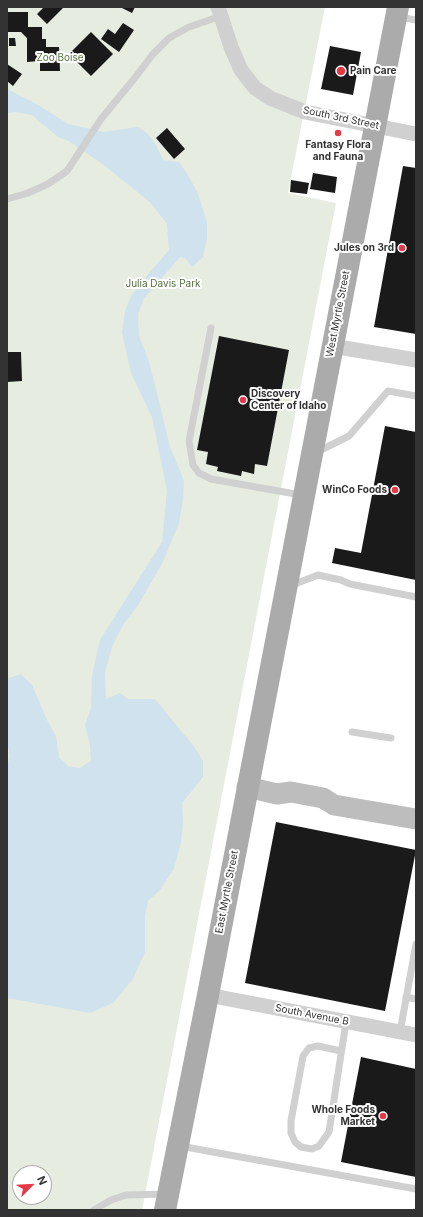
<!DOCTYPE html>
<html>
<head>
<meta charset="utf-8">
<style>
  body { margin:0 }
  #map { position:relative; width:423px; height:1217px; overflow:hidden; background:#fff; font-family:Inter,sans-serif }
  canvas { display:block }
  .frame { position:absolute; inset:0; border:8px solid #333; pointer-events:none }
  .north { position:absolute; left:12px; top:1165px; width:40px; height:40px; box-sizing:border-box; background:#fff; border:1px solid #adadad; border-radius:50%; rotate:66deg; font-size:11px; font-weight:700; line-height:16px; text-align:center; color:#333 }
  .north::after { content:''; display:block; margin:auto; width:14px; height:18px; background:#e63946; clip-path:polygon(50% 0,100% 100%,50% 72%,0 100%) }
</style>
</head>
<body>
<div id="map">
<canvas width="423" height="1217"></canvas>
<div class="frame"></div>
<div class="north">N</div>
</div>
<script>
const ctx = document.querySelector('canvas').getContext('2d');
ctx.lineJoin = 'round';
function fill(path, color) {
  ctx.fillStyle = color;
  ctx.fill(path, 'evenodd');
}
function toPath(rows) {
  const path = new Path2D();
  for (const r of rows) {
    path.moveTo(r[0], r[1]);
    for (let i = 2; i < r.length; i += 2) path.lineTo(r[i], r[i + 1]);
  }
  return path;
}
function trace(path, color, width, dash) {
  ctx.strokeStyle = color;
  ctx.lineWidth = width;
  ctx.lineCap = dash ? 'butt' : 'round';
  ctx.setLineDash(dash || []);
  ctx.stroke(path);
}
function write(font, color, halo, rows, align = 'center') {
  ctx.font = font + ' Inter,sans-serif';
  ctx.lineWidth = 4;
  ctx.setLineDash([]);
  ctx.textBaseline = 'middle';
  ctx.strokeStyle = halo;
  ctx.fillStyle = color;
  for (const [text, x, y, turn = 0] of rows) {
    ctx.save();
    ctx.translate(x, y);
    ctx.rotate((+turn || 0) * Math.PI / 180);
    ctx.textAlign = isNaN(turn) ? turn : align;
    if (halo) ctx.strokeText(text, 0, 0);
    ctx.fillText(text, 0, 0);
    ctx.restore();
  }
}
fill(toPath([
  [7,7,325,7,288,193,336,203,142,1210,7,1210],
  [20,1173,44,1173,44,1197,20,1197]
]), '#e6ecdf');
fill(toPath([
  [7,89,40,106,68,124,103,132,138,127,147,133,155,143,163,160,179,162,186,172,197,191,207,222,207,239,203,257,192,267,185,258,180,257,144,298,138,314,139,336,149,362,156,389,170,447,184,481,183,499,179,523,162,564,138,605,123,625,112,647,105,672,106,699,120,693,128,699,155,699,195,748,203,761,203,777,182,803,183,823,181,842,174,868,160,890,148,901,145,915,145,952,133,979,113,1003,90,1013,7,998,7,766,10,756,7,743,7,679,21,674,32,685,47,720,56,736,59,757,68,766,80,768,91,761,90,745,85,725,91,708,92,676,100,640,162,542,167,491,152,417,131,373,122,332,125,311,131,296,146,277,169,250,167,224,151,203,104,165,69,141,58,137,32,115,16,112,7,113]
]), '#cfe2ee');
fill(toPath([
  [44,7,64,7,47,24,37,14],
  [120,7,135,7,132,13],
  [7,12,28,12,28,27,42,27,42,39,46,39,46,47,59,47,60,71,40,71,40,61,27,62,27,38,21,32,7,32],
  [123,23,134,30,119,52,101,39,108,29,115,34],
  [91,32,113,54,91,76,69,54],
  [9,38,15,38,16,46,9,46],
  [330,46,361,52,353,95,321,89],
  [7,64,22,74,13,86,7,81],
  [167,128,185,149,174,159,156,138],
  [403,166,416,168,416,334,374,327],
  [313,173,337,177,335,193,310,189],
  [291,180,309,183,307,194,290,192],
  [219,336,289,350,267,466,255,464,254,474,242,471,241,476,217,471,218,467,206,464,208,452,197,450],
  [7,352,21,352,22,381,7,382],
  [385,426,416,432,416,580,332,563,335,548,361,553],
  [276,822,416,850,385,1011,245,983],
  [361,1057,416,1069,416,1177,341,1162]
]), '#1a1a1a');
trace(toPath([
  [398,17,416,20],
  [7,199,28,193,48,184,67,171,101,119,134,79,153,54,169,38,189,27,221,16],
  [211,328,189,441,193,465,199,473,211,479,301,495],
  [317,452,349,436,388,391,416,396],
  [290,586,318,575,341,580,350,584,416,597],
  [352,732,391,738],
  [406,997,416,999],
  [400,1032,416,944],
  [341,1051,318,1046,309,1048,303,1056,291,1121,291,1133,295,1142,301,1147,312,1149,319,1146,329,1132,346,1022],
  [180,1146,416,1189],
  [94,1210,111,1200,126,1195,166,1194]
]), '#d0d0d0', 7);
trace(toPath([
  [218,7,231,47,241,70,255,88,270,98,305,112,416,134],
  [332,346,416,360],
  [208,995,416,1035]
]), '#d0d0d0', 15);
trace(toPath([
  [247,787,277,794,291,792,323,798,334,805,416,819]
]), '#bdbdbd', 21);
trace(toPath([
  [165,1210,208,995,398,7]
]), '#ababab', 22);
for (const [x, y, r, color] of [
  [341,71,5,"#e63946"],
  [338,133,4,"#e63946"],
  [402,248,4,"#e63946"],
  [243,400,4,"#e63946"],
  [395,490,4,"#e63946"],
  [383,1116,4,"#e63946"]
]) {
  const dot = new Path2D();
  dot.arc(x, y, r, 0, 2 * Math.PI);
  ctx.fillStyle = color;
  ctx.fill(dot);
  trace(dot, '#fff', 1.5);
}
write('10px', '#56703f', '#fff', [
  ["Zoo Boise",60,58],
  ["Julia Davis Park",163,284]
]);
write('bold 10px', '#333', '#fff', [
  ["Pain Care",350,71,"left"],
  ["Fantasy Flora",338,145,"center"],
  ["and Fauna",338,157,"center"],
  ["Jules on 3rd",394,248],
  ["Discovery",251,394,"left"],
  ["Center of Idaho",251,406,"left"],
  ["WinCo Foods",387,490],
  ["Whole Foods",375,1110],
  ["Market",375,1122]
], 'right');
write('10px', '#333', '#fff', [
  ["South 3rd Street",341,118,12],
  ["West Myrtle Street",338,314,-79],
  ["East Myrtle Street",227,892,-79],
  ["South Avenue B",312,1015,11]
]);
</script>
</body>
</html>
